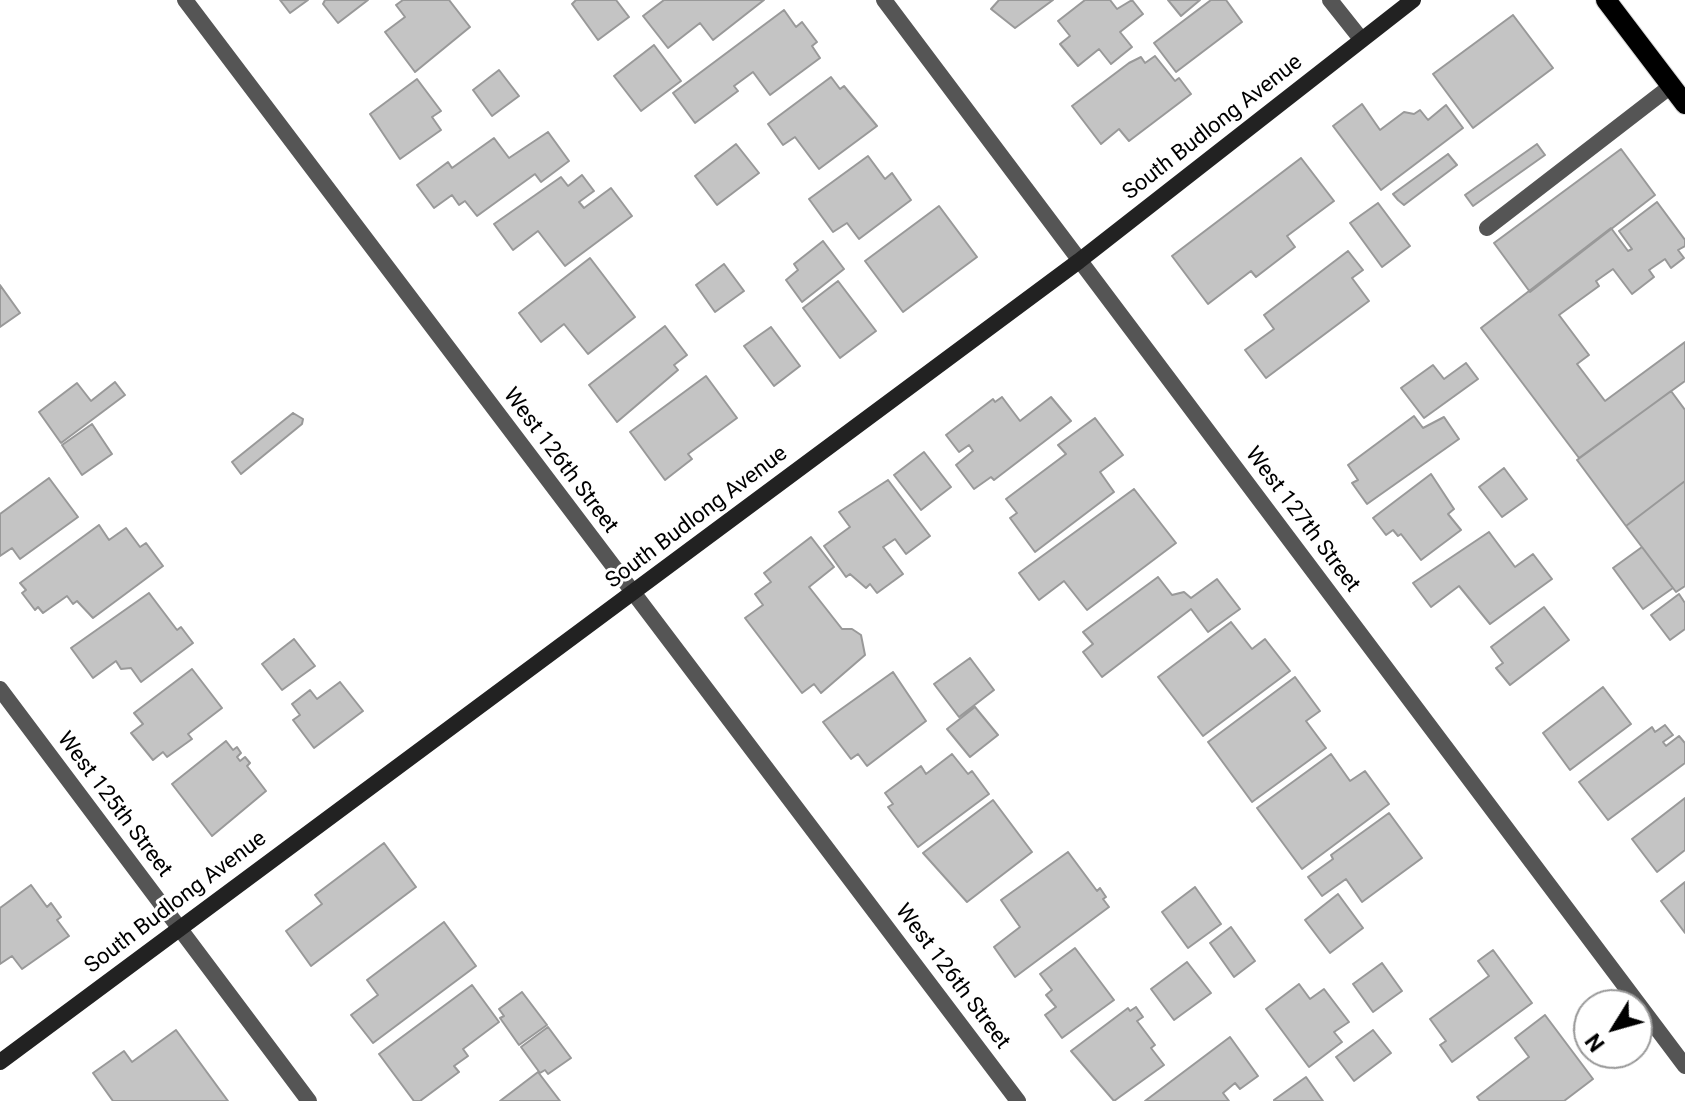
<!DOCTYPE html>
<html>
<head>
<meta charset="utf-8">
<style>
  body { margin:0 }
  #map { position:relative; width:1685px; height:1101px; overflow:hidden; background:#fff; font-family:Roboto,sans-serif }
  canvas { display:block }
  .north { position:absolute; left:1573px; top:989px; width:80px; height:80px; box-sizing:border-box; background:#fff; border:2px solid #999; border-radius:50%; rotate:233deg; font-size:22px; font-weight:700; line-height:32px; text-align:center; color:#000 }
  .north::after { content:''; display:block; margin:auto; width:28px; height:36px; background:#000; clip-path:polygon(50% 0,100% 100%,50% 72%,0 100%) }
</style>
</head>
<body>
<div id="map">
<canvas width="1685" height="1101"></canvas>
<div class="north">N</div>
</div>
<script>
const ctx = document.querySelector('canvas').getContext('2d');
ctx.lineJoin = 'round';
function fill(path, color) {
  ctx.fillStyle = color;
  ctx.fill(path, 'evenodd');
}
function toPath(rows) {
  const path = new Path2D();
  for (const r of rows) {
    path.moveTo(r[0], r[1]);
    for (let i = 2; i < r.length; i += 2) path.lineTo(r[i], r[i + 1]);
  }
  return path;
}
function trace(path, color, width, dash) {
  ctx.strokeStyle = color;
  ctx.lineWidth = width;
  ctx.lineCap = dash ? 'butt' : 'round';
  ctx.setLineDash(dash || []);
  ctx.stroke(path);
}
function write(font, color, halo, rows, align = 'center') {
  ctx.font = font + ' Roboto,sans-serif';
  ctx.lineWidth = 6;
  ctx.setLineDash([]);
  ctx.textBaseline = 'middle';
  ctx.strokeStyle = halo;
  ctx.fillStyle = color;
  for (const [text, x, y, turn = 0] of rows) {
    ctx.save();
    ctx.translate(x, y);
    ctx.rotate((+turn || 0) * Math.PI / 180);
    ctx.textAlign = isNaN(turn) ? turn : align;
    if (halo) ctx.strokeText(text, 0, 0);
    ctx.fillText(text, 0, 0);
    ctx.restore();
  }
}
const building = toPath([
  [280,0,308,0,290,13,280,0],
  [325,0,368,0,338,23,323,4,325,0],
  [403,0,449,0,470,27,415,72,385,32,405,17,396,5,403,0],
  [576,0,616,0,629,17,598,40,572,4,576,0],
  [664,0,764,0,713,40,700,23,668,48,643,16,664,0],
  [999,0,1053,0,1015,28,991,9,999,0],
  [1085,0,1110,0,1117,9,1132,0,1143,14,1120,32,1132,47,1111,64,1099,49,1078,66,1060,44,1070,36,1058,21,1085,0],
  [1168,0,1200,0,1181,16,1168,0],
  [1211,0,1226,0,1242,22,1176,72,1154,43,1211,0],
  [784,10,796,27,802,22,817,42,812,46,820,58,770,95,753,72,734,86,738,91,695,123,673,93,784,10],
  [1513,15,1553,68,1473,128,1433,74,1513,15],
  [654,45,681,81,641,111,614,76,654,45],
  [1155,56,1175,81,1179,78,1191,94,1129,141,1119,129,1101,144,1072,106,1129,63,1141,57,1145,63,1155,56],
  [499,70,519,96,492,116,473,90,499,70],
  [831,77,840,89,844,86,877,126,819,169,795,137,783,145,768,124,831,77],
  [417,79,441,111,432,117,441,130,400,159,370,114,417,79],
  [1362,104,1380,130,1404,112,1414,114,1420,110,1428,120,1446,105,1463,128,1381,190,1333,126,1362,104],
  [548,132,569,161,541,182,535,174,477,216,465,201,459,205,452,195,434,208,417,185,448,162,452,168,494,138,509,158,548,132],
  [736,144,759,173,717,205,695,176,736,144],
  [1537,144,1545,155,1473,206,1465,195,1537,144],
  [1621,149,1655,195,1530,292,1494,243,1621,149],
  [1448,154,1457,165,1404,205,1398,200,1393,194,1448,154],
  [868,156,885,179,892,173,911,200,859,239,847,223,833,232,809,199,868,156],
  [1301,158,1334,201,1287,236,1295,247,1256,277,1251,271,1208,304,1172,256,1301,158],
  [582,175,594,191,579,202,584,208,611,188,632,216,565,266,538,231,513,250,494,224,561,177,568,186,582,175],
  [1657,202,1685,240,1685,246,1678,250,1684,258,1671,268,1665,259,1649,270,1654,277,1632,294,1613,269,1596,281,1599,286,1559,315,1589,355,1577,364,1605,401,1685,342,1685,381,1579,458,1481,328,1611,228,1628,251,1632,249,1619,231,1657,202],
  [1378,203,1410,246,1382,267,1350,223,1378,203],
  [939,206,977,257,903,312,865,261,939,206],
  [823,241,844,269,802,302,786,280,798,270,794,264,823,241],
  [1348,251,1363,270,1352,278,1369,301,1266,378,1245,350,1274,329,1264,315,1348,251],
  [590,258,635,317,588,354,564,324,541,342,519,313,590,258],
  [724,264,744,291,715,312,696,285,724,264],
  [838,281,876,331,840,358,803,308,838,281],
  [0,285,20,313,0,327,0,285],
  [665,326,687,355,674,365,678,370,617,422,589,385,665,326],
  [771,327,800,366,774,386,744,346,771,327],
  [1466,363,1478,379,1424,418,1401,388,1433,365,1444,379,1466,363],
  [706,376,737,418,688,454,692,459,665,480,630,432,706,376],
  [115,382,125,395,61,443,39,412,77,383,91,401,115,382],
  [1671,391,1685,410,1685,481,1626,526,1577,460,1671,391],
  [1002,397,1020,421,1051,397,1071,421,994,480,991,477,974,489,956,465,973,451,969,445,959,452,946,435,993,399,995,402,1002,397],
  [293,413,303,419,302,424,241,474,232,462,293,413],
  [1414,416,1423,428,1444,417,1459,439,1367,504,1352,483,1358,480,1348,465,1414,416],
  [1095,418,1123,455,1100,472,1114,492,1035,552,1010,518,1017,513,1006,499,1066,454,1058,445,1095,418],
  [92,424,112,454,82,475,62,445,92,424],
  [924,452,951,487,921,510,894,475,924,452],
  [1504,468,1527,499,1502,517,1479,487,1504,468],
  [1431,474,1454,509,1448,514,1461,530,1421,560,1401,534,1398,536,1393,530,1386,535,1373,518,1431,474],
  [49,478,78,517,20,559,12,548,0,556,0,514,49,478],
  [888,480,930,536,906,554,895,539,883,547,903,574,877,593,870,584,866,588,850,574,846,577,824,546,850,527,839,512,888,480],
  [1685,481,1685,586,1676,592,1626,526,1685,481],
  [1134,489,1176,543,1087,610,1064,581,1039,600,1019,573,1134,489],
  [99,525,109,540,126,528,140,547,146,543,163,566,93,618,77,601,73,604,67,596,43,613,38,607,35,610,22,593,26,590,20,583,99,525],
  [1489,532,1515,567,1533,554,1552,579,1490,624,1459,586,1431,607,1413,583,1489,532],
  [811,537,834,567,809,587,842,629,852,629,861,635,865,655,821,693,814,684,802,693,745,618,763,605,755,594,771,582,764,573,811,537],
  [1642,547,1673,588,1643,609,1613,568,1642,547],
  [1158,577,1172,595,1184,592,1191,598,1217,579,1240,609,1208,632,1191,609,1102,677,1083,652,1093,644,1083,632,1158,577],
  [149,593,177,630,181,627,193,643,141,682,131,668,121,669,116,661,93,678,71,648,149,593],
  [1679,594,1685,603,1685,629,1670,640,1651,615,1679,594],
  [1544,607,1569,640,1510,685,1496,668,1503,663,1491,647,1544,607],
  [1231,622,1252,649,1265,639,1290,671,1203,736,1158,677,1231,622],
  [294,639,315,666,282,690,262,664,294,639],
  [970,658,994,690,959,717,934,684,970,658],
  [192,669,222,708,188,734,192,739,167,757,163,752,153,760,131,733,143,724,134,713,192,669],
  [893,672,926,721,867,766,858,754,851,759,823,722,893,672],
  [1295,677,1320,711,1306,721,1326,748,1252,802,1208,742,1295,677],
  [340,682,363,711,314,748,293,720,300,715,292,704,310,690,317,699,340,682],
  [1603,687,1631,724,1570,770,1543,733,1603,687],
  [975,707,998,735,970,757,947,729,975,707],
  [1665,725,1673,735,1663,742,1666,746,1679,736,1685,743,1685,763,1608,820,1579,782,1652,727,1655,732,1665,725],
  [226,741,233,750,237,747,241,753,237,757,240,761,245,757,250,763,247,766,266,791,212,836,172,784,226,741],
  [952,754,968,774,972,771,989,794,918,847,888,807,893,804,885,793,921,766,926,774,952,754],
  [1331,754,1350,781,1365,771,1389,804,1302,869,1257,808,1331,754],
  [1685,798,1685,850,1657,872,1632,839,1685,798],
  [993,800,1032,852,967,902,923,853,993,800],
  [1389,813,1422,858,1362,902,1346,879,1322,896,1308,877,1333,859,1331,855,1389,813],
  [384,843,416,887,311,966,286,931,322,904,315,895,384,843],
  [1068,852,1097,891,1100,888,1106,897,1103,899,1109,907,1015,977,994,947,1020,927,1001,900,1068,852],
  [1685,882,1685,933,1661,901,1685,882],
  [31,885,47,907,51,903,61,917,57,920,69,936,22,969,12,956,0,964,0,908,31,885],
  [1195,887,1221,924,1188,948,1162,912,1195,887],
  [1338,894,1363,928,1330,953,1305,920,1338,894],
  [444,922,476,966,373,1043,351,1015,378,995,367,980,444,922],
  [1231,927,1255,961,1234,977,1210,943,1231,927],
  [1075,948,1114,1000,1062,1038,1045,1015,1056,1007,1046,995,1052,990,1040,974,1075,948],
  [1493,950,1532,1003,1452,1062,1440,1045,1446,1041,1430,1019,1489,976,1478,961,1493,950],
  [1187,962,1211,993,1174,1020,1151,989,1187,962],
  [1382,963,1402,991,1373,1012,1353,984,1382,963],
  [1299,984,1310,999,1324,989,1349,1022,1334,1032,1342,1042,1309,1067,1266,1009,1299,984],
  [472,985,499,1022,463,1049,468,1056,454,1066,459,1072,420,1101,414,1101,379,1054,472,985],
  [522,992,547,1025,519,1045,500,1018,504,1016,499,1009,522,992],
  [1136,1007,1143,1017,1137,1021,1155,1045,1151,1048,1164,1065,1114,1101,1071,1051,1128,1008,1130,1011,1136,1007],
  [1545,1015,1593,1079,1564,1101,1480,1101,1477,1097,1529,1057,1515,1038,1545,1015],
  [548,1027,571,1058,548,1074,545,1070,540,1073,521,1047,548,1027],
  [176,1030,228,1101,113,1101,93,1073,124,1051,132,1062,176,1030],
  [1373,1030,1391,1053,1354,1081,1336,1057,1373,1030],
  [1230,1037,1258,1076,1240,1089,1235,1083,1223,1093,1229,1101,1145,1101,1230,1037],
  [538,1072,560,1101,500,1101,538,1072],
  [1306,1077,1323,1101,1274,1101,1274,1100,1306,1077]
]);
fill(building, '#c4c4c4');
trace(building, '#999', 2);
const primary = toPath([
  [1606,0,1685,104]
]);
trace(primary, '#dbdbdb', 22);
trace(toPath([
  [1330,0,1361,39],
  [1487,228,1671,86]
]), '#555', 16);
trace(toPath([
  [185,0,1018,1101],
  [884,0,1685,1066],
  [0,689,309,1101]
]), '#555', 16);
trace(toPath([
  [0,1062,1079,261,1413,0]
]), '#222', 16);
trace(primary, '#000', 20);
write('22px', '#000', '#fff', [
  ["South Budlong Avenue",1213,128,-38],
  ["West 126th Street",560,461,53],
  ["South Budlong Avenue",697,518,-37],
  ["West 127th Street",1302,520,53],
  ["West 125th Street",114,805,53],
  ["South Budlong Avenue",176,903,-37],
  ["West 126th Street",952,977,53]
]);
</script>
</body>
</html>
